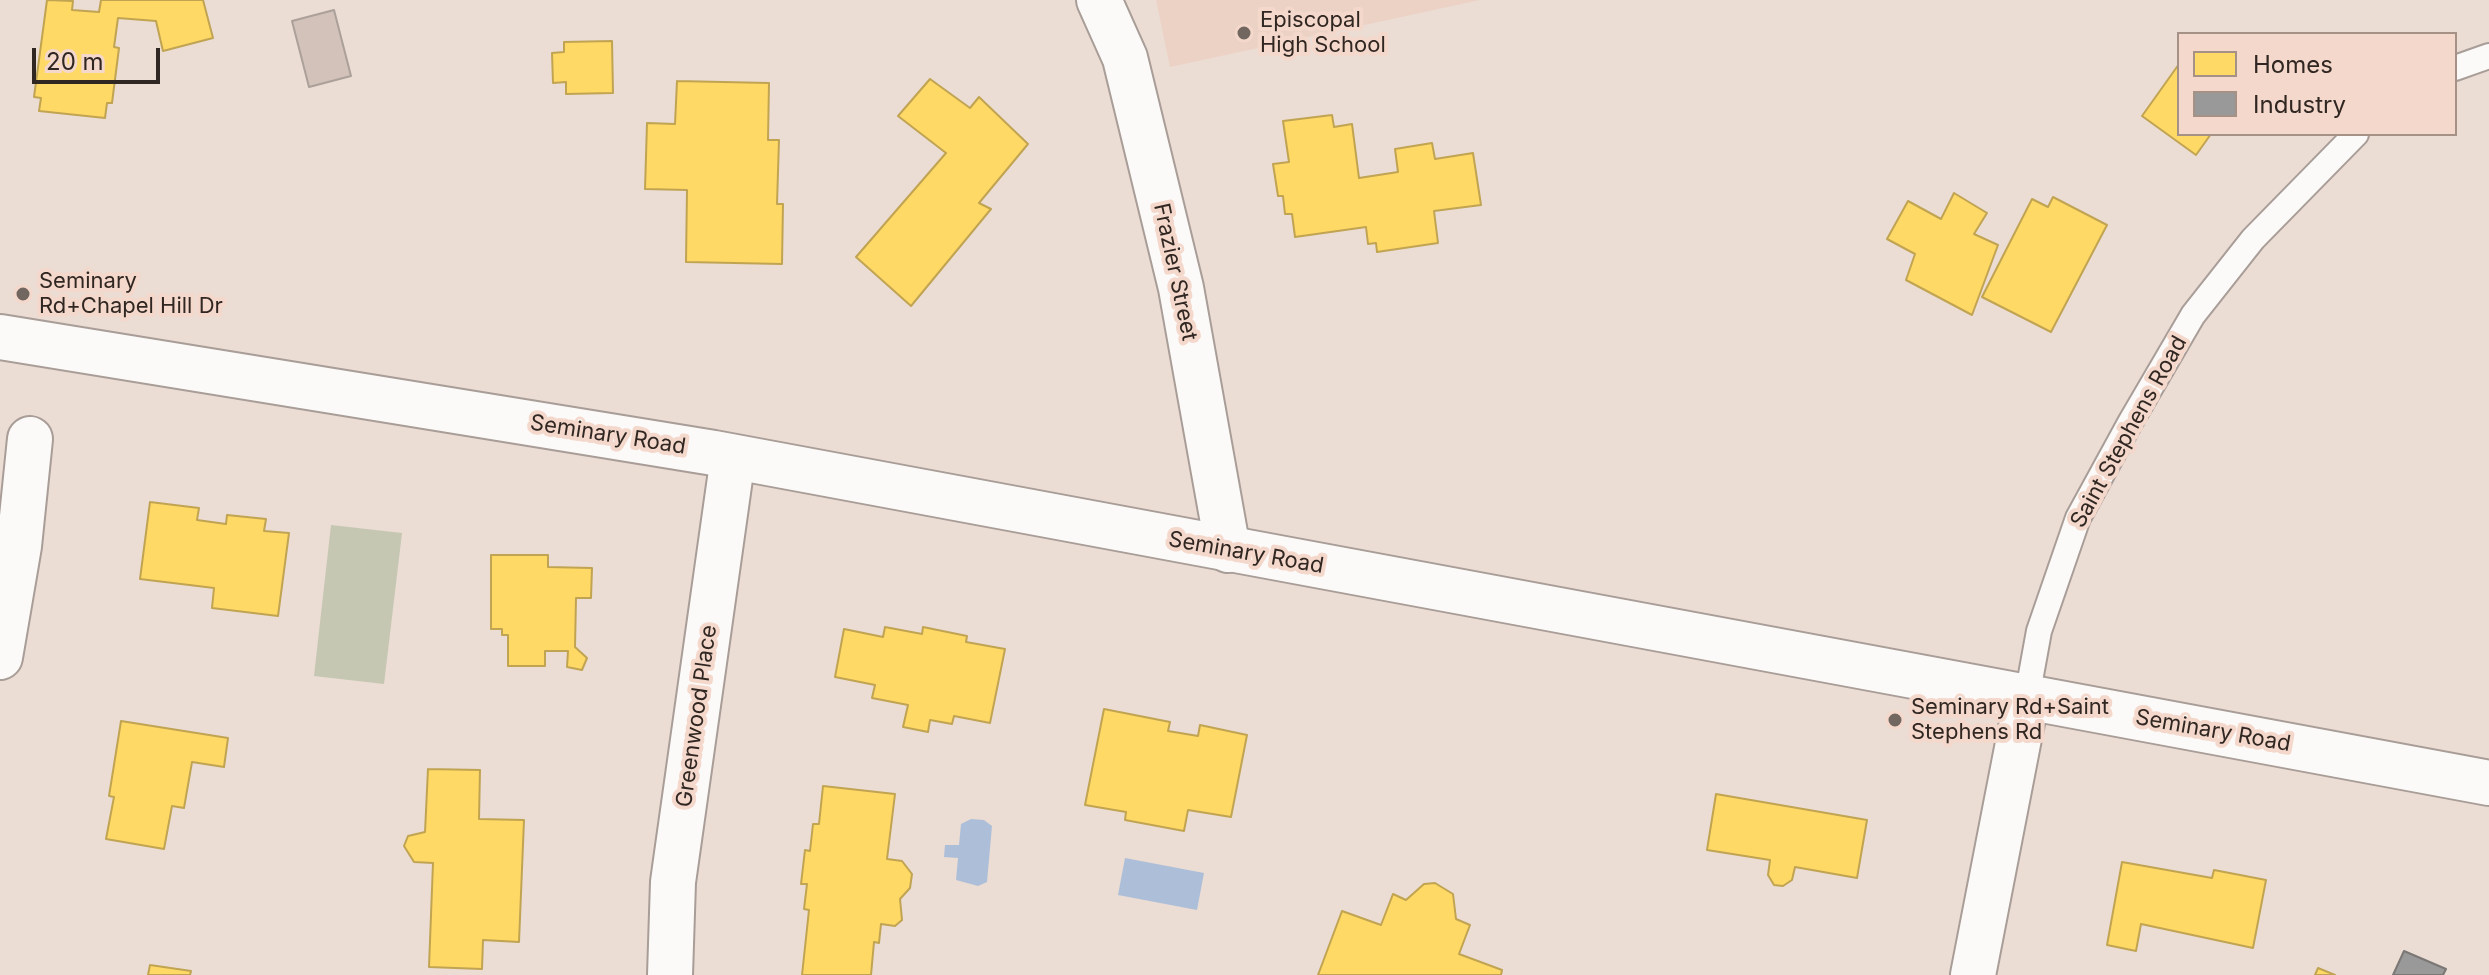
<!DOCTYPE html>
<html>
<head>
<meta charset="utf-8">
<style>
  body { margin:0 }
  #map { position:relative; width:2489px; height:975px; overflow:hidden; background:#ebdcd4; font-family:Inter,sans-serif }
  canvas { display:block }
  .legend { position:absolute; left:2177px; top:32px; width:280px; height:104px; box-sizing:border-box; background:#f4d8cb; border:2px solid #a69187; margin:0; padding:10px 14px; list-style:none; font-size:24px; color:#312722 }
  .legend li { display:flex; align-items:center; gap:16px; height:40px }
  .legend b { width:40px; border:2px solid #a69187 }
  .scale { position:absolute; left:32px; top:48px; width:128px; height:36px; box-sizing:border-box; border:4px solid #312722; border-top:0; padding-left:10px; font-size:24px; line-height:28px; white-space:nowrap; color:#312722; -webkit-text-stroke:6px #f4d8cb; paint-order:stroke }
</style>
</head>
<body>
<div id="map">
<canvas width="2489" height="975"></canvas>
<ul class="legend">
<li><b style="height:22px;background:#ffd966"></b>Homes</li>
<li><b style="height:22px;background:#999"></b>Industry</li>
</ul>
<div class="scale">20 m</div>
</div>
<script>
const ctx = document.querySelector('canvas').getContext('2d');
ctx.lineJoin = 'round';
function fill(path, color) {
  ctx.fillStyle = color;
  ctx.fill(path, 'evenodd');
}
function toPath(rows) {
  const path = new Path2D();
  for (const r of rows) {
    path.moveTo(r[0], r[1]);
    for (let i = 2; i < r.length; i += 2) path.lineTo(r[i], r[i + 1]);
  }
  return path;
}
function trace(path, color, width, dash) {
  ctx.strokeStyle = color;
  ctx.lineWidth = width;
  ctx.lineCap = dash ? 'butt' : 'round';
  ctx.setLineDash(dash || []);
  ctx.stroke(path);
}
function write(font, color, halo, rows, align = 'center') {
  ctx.font = font + ' Inter,sans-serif';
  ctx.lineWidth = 8;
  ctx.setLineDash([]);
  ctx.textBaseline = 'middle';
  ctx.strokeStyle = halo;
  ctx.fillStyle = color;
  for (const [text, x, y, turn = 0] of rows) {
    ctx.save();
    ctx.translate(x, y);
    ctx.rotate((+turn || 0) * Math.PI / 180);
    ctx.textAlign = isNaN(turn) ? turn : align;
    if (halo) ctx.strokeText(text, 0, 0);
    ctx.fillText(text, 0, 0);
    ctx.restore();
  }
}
fill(toPath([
  [1156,0,1480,0,1170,67]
]), '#ecd2c5');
fill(toPath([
  [331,525,402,533,384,684,314,676]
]), '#c5c7b2');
fill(toPath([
  [971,819,984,820,992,826,987,882,978,886,956,880,958,858,944,857,945,845,959,845,961,824],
  [1125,858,1204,873,1197,910,1118,895]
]), '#adbfd8');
const homes = toPath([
  [47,0,73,1,72,10,99,12,101,0,203,0,213,38,163,51,156,21,118,18,114,47,119,48,112,103,107,103,105,118,39,111,41,98,34,97,47,0],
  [612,41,613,93,566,94,566,82,553,83,552,53,564,52,564,42,612,41],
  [2179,64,2179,134,2211,134,2196,155,2142,116,2179,64],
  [930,79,970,108,979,97,1028,144,979,203,991,209,911,306,856,257,946,153,898,116,930,79],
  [677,81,769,83,768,140,779,140,777,204,783,204,782,264,686,262,687,190,645,189,647,123,675,124,677,81],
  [1332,115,1334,127,1352,124,1359,178,1398,172,1395,149,1432,143,1435,159,1473,153,1481,205,1434,211,1438,243,1377,252,1376,243,1368,244,1366,227,1295,237,1292,214,1285,214,1283,196,1278,196,1273,164,1289,162,1283,121,1332,115],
  [1954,193,1987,213,1974,234,1998,245,1972,315,1906,280,1915,254,1887,239,1908,201,1941,219,1954,193],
  [2053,197,2107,225,2051,332,1982,297,2032,199,2048,207,2053,197],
  [150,502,199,508,197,520,226,524,227,515,266,519,264,531,289,533,278,616,212,608,214,588,140,579,150,502],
  [491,555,548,555,548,567,592,568,591,598,576,598,575,647,587,658,582,670,567,667,568,651,545,651,545,666,508,666,508,635,502,635,502,629,491,629,491,555],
  [885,627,922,634,923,627,967,636,966,642,1005,649,990,723,954,716,952,724,930,720,928,732,903,727,908,705,872,698,875,685,835,677,844,629,883,637,885,627],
  [1104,709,1170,722,1168,731,1198,736,1200,725,1247,735,1231,817,1188,810,1184,831,1125,820,1126,812,1085,805,1104,709],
  [121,721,228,738,224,767,192,762,184,808,172,806,164,849,106,839,114,797,109,796,121,721],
  [428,769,480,770,479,819,524,820,519,942,483,940,482,969,429,967,433,863,414,862,404,846,408,836,425,832,428,769],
  [823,786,895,794,887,859,902,861,912,874,910,888,900,899,902,920,895,926,881,924,879,943,874,942,871,975,802,975,809,910,804,909,807,884,801,884,805,850,810,851,813,824,819,824,823,786],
  [1716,794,1867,820,1857,878,1795,867,1792,880,1783,886,1774,885,1768,875,1770,860,1707,850,1716,794],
  [2122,862,2212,878,2214,870,2266,880,2253,948,2141,924,2136,951,2107,945,2122,862],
  [1435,883,1453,894,1456,919,1470,925,1459,954,1502,970,1501,975,1318,975,1342,911,1381,925,1393,894,1406,900,1424,884,1435,883],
  [150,965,191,971,190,975,148,975,150,965],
  [2318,968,2335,975,2315,975,2318,968]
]);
fill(homes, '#ffd966');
trace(homes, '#c1a452', 2);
const industry = toPath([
  [2404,951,2446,969,2443,975,2393,975,2404,951]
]);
fill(industry, '#999');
trace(industry, '#7a7775', 2);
const building = toPath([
  [334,10,351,76,309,87,292,21,334,10]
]);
fill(building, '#d2c2ba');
trace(building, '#aba09a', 2);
const lane = toPath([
  [2455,68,2489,56],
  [2027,697,2039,631,2078,518,2131,421,2193,315,2253,239,2356,134]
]);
const street = toPath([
  [1099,0,1125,58,1181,288,1228,550],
  [0,657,19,546,30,439],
  [670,975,673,882,733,457],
  [1973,975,2027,697]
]);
const secondary = toPath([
  [0,337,714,453,2489,783]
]);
trace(lane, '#a89d97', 28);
trace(street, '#a89d97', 48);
trace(secondary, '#a89d97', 48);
trace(lane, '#fcfaf9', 24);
trace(street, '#fcfaf9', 44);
trace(secondary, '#fcfaf9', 44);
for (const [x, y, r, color] of [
  [1244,33,8,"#726660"],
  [23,294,8,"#726660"],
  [1895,720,8,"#726660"]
]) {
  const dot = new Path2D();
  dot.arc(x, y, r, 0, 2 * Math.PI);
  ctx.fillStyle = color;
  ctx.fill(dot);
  trace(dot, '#f4d8cb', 3);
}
write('22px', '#312722', '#f4d8cb', [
  ["Episcopal",1260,20],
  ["High School",1260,45],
  ["Seminary",39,281],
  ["Rd+Chapel Hill Dr",39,306],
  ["Seminary Rd+Saint",1911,707],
  ["Stephens Rd",1911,732]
], 'left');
write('22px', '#312722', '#f4d8cb', [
  ["Frazier Street",1175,272,78],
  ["Saint Stephens Road",2129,432,-61],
  ["Seminary Road",608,435,9],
  ["Seminary Road",1246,553,10],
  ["Greenwood Place",697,716,-82],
  ["Seminary Road",2213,731,10]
]);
</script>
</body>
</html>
